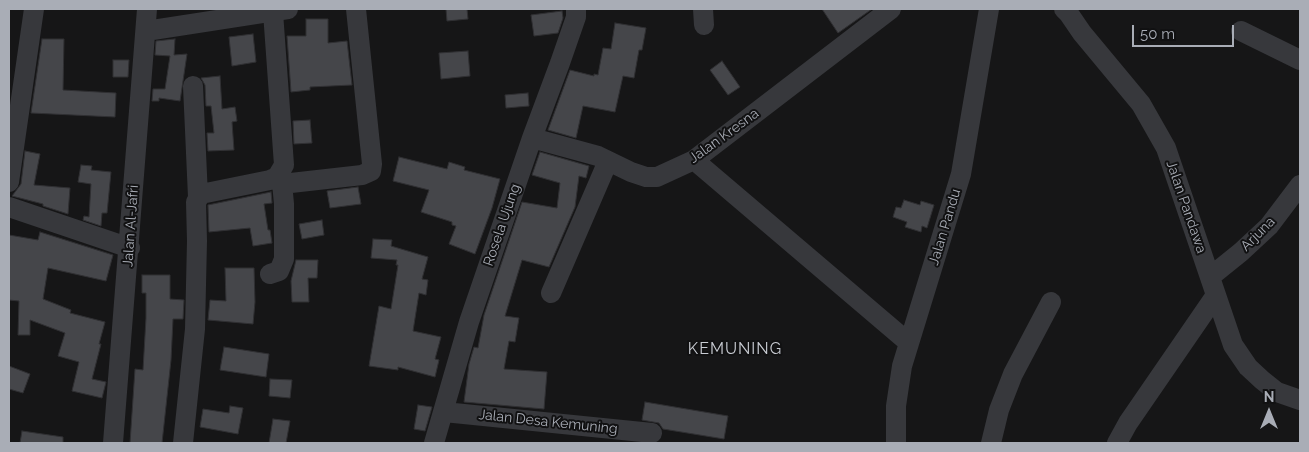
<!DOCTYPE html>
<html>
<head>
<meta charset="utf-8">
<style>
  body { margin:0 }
  #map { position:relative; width:1309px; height:452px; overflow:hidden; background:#161617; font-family:Raleway,sans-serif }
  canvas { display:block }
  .frame { position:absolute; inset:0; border:10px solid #a9adb6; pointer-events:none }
  .north { position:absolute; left:1244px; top:387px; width:50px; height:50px; -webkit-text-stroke:4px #111112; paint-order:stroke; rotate:0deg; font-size:14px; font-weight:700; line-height:20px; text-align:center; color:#a9adb6 }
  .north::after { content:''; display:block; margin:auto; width:18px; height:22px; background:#a9adb6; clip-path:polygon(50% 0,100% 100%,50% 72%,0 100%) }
  .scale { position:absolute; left:1132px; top:25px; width:102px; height:22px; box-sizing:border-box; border:2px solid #a9adb6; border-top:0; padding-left:6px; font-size:15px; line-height:18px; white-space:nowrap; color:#a9adb6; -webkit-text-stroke:4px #111112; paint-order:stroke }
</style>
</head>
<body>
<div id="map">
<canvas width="1309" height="452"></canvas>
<div class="frame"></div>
<div class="north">N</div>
<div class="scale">50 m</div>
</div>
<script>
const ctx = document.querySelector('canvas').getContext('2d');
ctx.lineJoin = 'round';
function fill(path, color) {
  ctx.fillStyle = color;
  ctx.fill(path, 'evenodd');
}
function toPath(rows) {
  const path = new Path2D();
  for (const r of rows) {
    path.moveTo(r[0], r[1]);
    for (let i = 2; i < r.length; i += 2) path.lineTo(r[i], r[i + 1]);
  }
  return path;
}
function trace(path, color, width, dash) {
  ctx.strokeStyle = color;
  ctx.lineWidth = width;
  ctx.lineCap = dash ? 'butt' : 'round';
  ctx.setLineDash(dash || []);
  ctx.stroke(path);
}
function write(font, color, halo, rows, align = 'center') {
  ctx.font = font + ' Raleway,sans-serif';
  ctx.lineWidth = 4;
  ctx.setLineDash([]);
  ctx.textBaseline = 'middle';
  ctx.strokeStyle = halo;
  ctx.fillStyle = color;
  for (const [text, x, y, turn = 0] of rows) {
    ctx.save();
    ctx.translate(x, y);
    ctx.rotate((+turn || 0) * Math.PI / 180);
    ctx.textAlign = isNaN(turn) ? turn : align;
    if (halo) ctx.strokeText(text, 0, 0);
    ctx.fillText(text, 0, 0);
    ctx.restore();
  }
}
const building = toPath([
  [446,9,467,9,468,19,447,21,446,9],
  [822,9,872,9,838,33,822,9],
  [562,11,563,18,558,33,534,36,531,15,562,11],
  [306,19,328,19,328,43,347,41,352,85,310,87,310,90,291,92,287,36,306,36,306,19],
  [615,23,646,28,642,50,639,50,634,78,623,76,615,112,583,106,576,138,548,130,570,70,594,76,594,74,598,75,603,48,611,49,615,23],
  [253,34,256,62,232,66,229,37,253,34],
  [42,39,64,39,63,90,116,93,115,117,31,113,42,39],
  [175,39,174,55,187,54,180,101,159,98,159,101,152,101,153,89,165,89,170,56,155,55,156,41,175,39],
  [468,51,470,76,441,79,439,53,468,51],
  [113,60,129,60,128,77,113,77,113,60],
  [722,61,740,87,728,95,710,70,722,61],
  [220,76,222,109,235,107,237,121,232,122,234,150,208,151,207,133,214,133,211,106,206,106,205,85,201,78,220,76],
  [528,93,529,106,506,108,505,95,528,93],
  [310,120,312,143,294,144,293,121,310,120],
  [25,151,40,154,34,185,70,188,68,214,43,206,43,204,12,196,21,184,25,151],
  [540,152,589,166,586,178,579,176,575,207,549,267,522,260,505,316,519,318,515,342,509,341,504,369,547,372,544,409,464,402,469,364,474,347,478,348,484,315,522,202,557,208,560,183,532,175,540,152],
  [399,157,447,169,449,162,465,167,464,170,500,179,492,208,475,254,449,244,456,226,452,225,452,222,421,212,429,190,393,181,399,157],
  [81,165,92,166,91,170,111,172,107,213,102,213,101,226,83,220,84,216,89,217,91,184,78,182,81,165],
  [358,187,361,204,330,208,327,191,358,187],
  [271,192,272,203,264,204,268,230,270,230,272,243,253,246,250,228,209,232,208,205,271,192],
  [904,200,920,205,921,201,934,205,927,228,922,226,921,232,905,227,907,222,893,217,896,207,901,208,904,200],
  [322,220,324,235,302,239,299,224,322,220],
  [40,232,113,255,106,281,48,268,43,299,71,310,70,313,105,322,99,344,101,344,92,379,106,382,102,398,72,391,79,362,58,356,65,333,30,320,30,335,18,335,19,301,9,300,9,235,38,240,40,232],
  [373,239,392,240,391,246,428,257,422,279,428,280,426,295,419,293,413,331,441,337,435,359,439,360,435,377,398,367,398,370,369,366,379,306,391,309,398,265,396,265,397,260,371,258,373,239],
  [296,260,318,260,317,278,308,278,309,302,292,302,291,281,296,260],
  [225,268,254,268,255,302,253,324,208,320,210,300,226,301,225,268],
  [142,275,170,275,170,299,184,300,183,319,173,319,171,360,162,443,130,443,135,369,143,370,146,318,146,293,142,293,142,275],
  [224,347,269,354,266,377,220,370,224,347],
  [9,366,30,374,23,393,9,389,9,366],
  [270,379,292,380,290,398,269,396,270,379],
  [645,402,728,416,724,439,663,429,659,423,642,420,645,402],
  [418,405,432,407,425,431,414,429,418,405],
  [230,406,243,408,238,434,200,427,203,409,229,413,230,406],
  [273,419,290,421,286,443,269,443,273,419],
  [22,431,63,437,63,443,20,443,22,431]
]);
fill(building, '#45464a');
trace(building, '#303033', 1);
trace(toPath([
  [703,9,704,25],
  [1064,9,1069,14,1082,33,1141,104,1166,148,1233,345,1248,367,1262,380,1277,392,1300,400],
  [146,31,288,9],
  [1241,31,1300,60],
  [193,86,198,197],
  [532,138,598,156,631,172,646,177,657,177,694,160,891,9],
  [694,160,909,343],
  [9,182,34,9],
  [282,184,362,175,371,171,372,164,356,9],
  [9,207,130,248],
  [270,274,279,271,284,259,284,204,281,172],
  [1210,277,1241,252,1269,226,1300,185],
  [551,293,608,161],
  [444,412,652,433],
  [113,443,147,9],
  [183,443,195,329,197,241,196,202,201,194,270,180,277,177,284,165,273,12],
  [434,443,469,322,532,138,560,63,576,17,576,9],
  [896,443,896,406,902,366,961,174,989,9],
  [991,443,999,410,1013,374,1051,302],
  [1117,443,1128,423,1216,295]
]), '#37383c', 20);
write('14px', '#a9adb6', '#111112', [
  ["Jalan Kresna",724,136,-36],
  ["Jalan Pandawa",1186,207,71],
  ["Rosela Ujung",502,225,-71],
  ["Jalan Al-Jafri",131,226,-86],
  ["Jalan Pandu",945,227,-73],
  ["Arjuna",1258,234,-45],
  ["Jalan Desa Kemuning",548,422,6]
]);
ctx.letterSpacing = '1px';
write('16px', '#c9ccd3', '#111112', [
  ["KEMUNING",735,349]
]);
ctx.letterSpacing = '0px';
</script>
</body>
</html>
